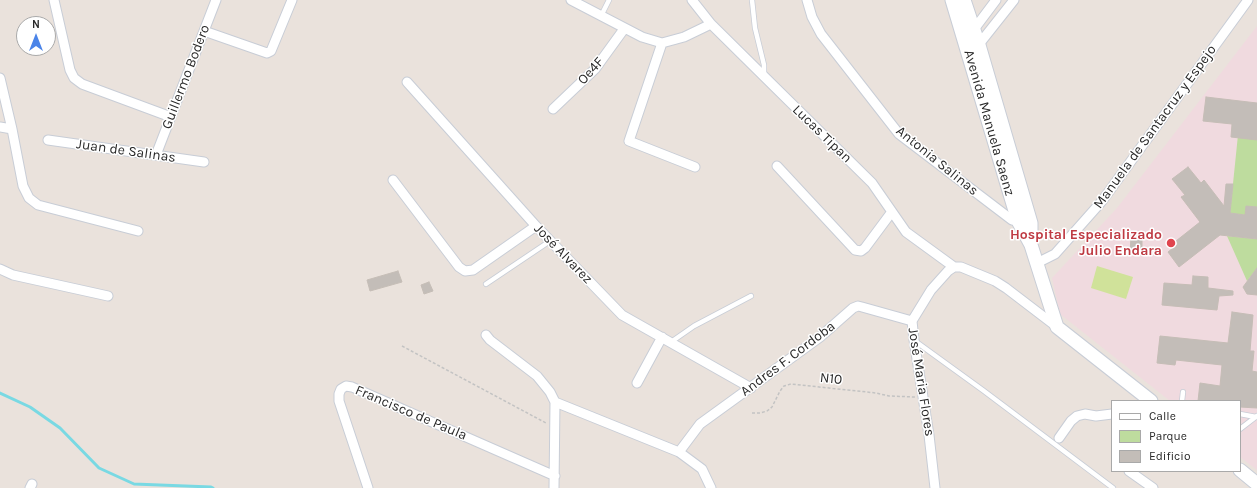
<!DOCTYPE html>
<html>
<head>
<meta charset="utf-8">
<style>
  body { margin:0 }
  #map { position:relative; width:1257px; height:488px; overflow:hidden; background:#eae2dc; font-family:Karla,sans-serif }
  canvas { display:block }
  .legend { position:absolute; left:1111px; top:400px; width:130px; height:72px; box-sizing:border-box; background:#fff; border:1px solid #a9a9a9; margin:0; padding:5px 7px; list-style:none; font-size:12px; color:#292929 }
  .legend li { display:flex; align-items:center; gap:8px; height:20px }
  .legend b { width:20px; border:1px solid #a9a9a9 }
  .north { position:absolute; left:16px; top:16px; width:40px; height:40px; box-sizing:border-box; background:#fff; border:1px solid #a9a9a9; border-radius:50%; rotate:0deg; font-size:11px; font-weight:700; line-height:16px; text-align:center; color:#292929 }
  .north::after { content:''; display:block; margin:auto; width:14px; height:18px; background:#4b84e8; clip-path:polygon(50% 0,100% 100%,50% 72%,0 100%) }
</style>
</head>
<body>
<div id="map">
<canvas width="1257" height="488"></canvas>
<ul class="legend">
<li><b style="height:5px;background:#fff"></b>Calle</li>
<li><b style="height:11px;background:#bedc9e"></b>Parque</li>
<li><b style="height:11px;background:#c3bdb8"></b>Edificio</li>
</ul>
<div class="north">N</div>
</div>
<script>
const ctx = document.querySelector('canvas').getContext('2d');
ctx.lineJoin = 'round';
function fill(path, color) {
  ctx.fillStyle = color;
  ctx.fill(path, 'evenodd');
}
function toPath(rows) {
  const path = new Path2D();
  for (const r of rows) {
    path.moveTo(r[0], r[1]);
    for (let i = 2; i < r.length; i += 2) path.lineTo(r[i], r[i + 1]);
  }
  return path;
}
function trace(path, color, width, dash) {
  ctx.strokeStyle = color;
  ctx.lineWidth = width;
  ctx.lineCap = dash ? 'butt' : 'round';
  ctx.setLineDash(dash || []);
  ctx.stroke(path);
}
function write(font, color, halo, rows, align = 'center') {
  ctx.font = font + ' Karla,sans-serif';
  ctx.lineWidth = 3;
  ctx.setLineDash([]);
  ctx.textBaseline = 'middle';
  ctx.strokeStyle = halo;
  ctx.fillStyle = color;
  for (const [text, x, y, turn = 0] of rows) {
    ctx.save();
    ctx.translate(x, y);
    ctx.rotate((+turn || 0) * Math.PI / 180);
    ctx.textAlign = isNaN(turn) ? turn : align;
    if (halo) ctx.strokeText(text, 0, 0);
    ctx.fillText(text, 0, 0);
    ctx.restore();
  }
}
fill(toPath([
  [1257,26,1257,470,1240,457,1240,401,1170,401,1060,314,1052,278,1117,208]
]), '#f0dadf');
fill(toPath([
  [1239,125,1257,140,1257,207,1245,215,1230,213],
  [1227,236,1257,239,1257,268,1247,281]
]), '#bedc9e');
fill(toPath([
  [1097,266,1133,277,1126,299,1091,288]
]), '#d0e29a');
trace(toPath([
  [0,393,30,407,60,428,99,468,134,484,211,487,213,488]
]), '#79d9e3', 3);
const building = toPath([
  [1206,97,1257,103,1257,140,1231,137,1232,124,1203,121,1206,97],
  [1188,167,1201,183,1204,180,1224,206,1226,184,1233,184,1230,213,1245,215,1246,206,1257,207,1257,239,1220,235,1179,267,1168,252,1178,244,1176,241,1200,222,1181,197,1185,195,1172,179,1188,167],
  [1131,237,1142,237,1142,255,1130,254,1131,237],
  [1257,268,1257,295,1247,294,1243,287,1257,268],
  [398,271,402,282,370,291,367,280,398,271],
  [1193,276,1208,277,1208,288,1233,291,1233,295,1219,296,1217,310,1162,305,1164,283,1192,285,1193,276],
  [429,282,433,291,424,294,421,285,429,282],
  [1232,312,1253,315,1250,351,1254,351,1252,371,1257,372,1257,408,1240,407,1240,401,1198,401,1200,383,1220,386,1222,365,1176,360,1175,365,1157,363,1160,336,1228,343,1232,312]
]);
fill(building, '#c3bdb8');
trace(building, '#c5bdb6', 1);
const lane = toPath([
  [752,0,755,28,764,65,764,75],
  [601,16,609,0],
  [486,284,550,241],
  [915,341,984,391,1113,488],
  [671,342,694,326,751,296],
  [1182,401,1183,392],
  [1240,414,1256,417],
  [1240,429,1257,416]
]);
const street = toPath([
  [54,0,70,70,74,78,82,84,171,117],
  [571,0,642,37,662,43,684,37,711,24],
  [692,0,711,24,872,183,906,232,954,267,961,267,995,281,1006,288,1057,327],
  [807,0,812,17,821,34,899,134,1012,220,1021,221],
  [204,31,267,53,271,51,292,0],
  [972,32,996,0],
  [662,43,629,141,695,167],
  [976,48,1014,0],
  [0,78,12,129,23,186,29,198,38,205,138,231],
  [407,82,536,226,622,315,751,388],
  [553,109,595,69,624,29],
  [0,127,12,129],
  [48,140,204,162],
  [156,155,216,0],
  [777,166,855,250,861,251,865,248,891,213],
  [393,180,459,267,465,271,473,270,536,226],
  [1037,263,1055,254,1102,201,1248,0],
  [0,269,13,275,108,296],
  [486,335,490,340,537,376,550,392,555,402,679,452,702,469,711,488],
  [637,383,662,337],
  [1059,438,1071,421,1077,416,1085,414,1096,416,1112,414],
  [679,452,700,424,820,337,853,308,858,306,862,307,912,321],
  [1129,471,1153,488],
  [30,488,32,484],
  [368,488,339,401,339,394,341,389,346,386,352,387,555,476],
  [554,488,555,402],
  [935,488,929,435,914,340,912,321,931,290,948,271,954,267]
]);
const secondary = toPath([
  [952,0,1018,221,1031,245,1057,327,1151,401],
  [964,0,979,45,1031,223,1031,243],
  [1240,470,1257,484]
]);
trace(lane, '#c8cdd6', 6);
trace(street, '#c8cdd6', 11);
trace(secondary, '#c8cdd6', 15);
trace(toPath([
  [402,346,546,423],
  [752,413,760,413,767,411,772,407,780,391,784,386,791,384,876,393,889,396,915,397]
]), '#c3c3c3', 1.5, [3, 2]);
trace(lane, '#fff', 4.5);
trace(street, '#fff', 9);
trace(secondary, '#fff', 13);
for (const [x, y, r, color] of [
  [1171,243,5,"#e0444e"]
]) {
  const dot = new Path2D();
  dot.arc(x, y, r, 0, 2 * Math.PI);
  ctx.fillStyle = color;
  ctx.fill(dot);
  trace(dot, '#fff', 1.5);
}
write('14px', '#292929', '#fff', [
  ["Oe4F",591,71,-48],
  ["Guillermo Bodero",186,77,-69],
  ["Avenida Manuela Saenz",989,123,74],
  ["Manuela de Santacruz y Espejo",1155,127,-54],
  ["Lucas Tipan",822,134,44],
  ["Juan de Salinas",126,151,8],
  ["Antonia Salinas",937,161,39],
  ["José Alvarez",563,254,46],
  ["Andres F. Cordoba",788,359,-37],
  ["N10",831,379,6],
  ["José Maria Flores",921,382,81],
  ["Francisco de Paula",411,413,23]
]);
write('bold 14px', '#be3a42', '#fff', [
  ["Hospital Especializado",1162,235],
  ["Julio Endara",1162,251]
], 'right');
</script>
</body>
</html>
